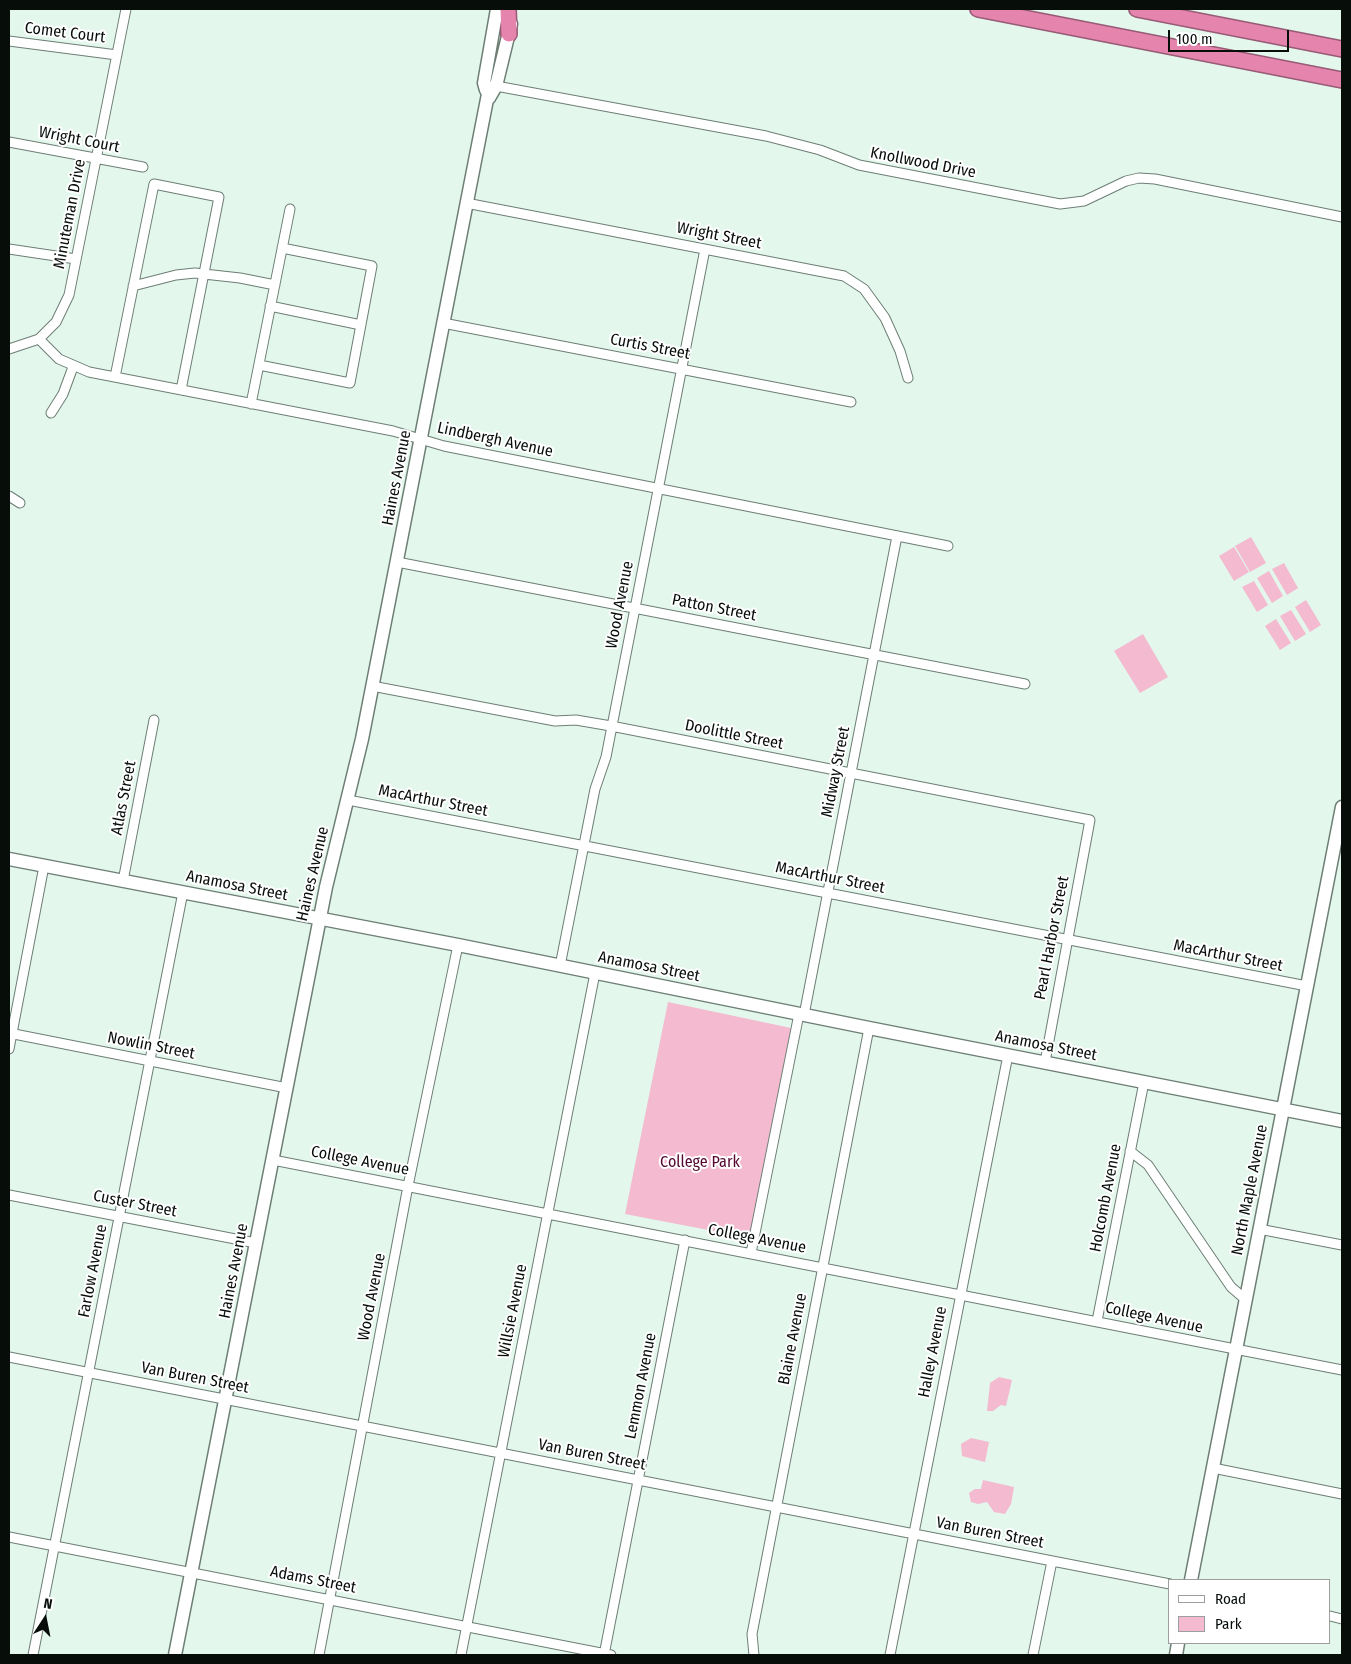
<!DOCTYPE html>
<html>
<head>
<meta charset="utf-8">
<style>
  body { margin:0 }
  #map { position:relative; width:1351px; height:1664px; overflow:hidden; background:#e3f7ed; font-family:"Fira Sans Condensed",sans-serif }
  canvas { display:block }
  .frame { position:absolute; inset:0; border:10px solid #070e0a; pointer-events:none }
  .legend { position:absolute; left:1168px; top:1579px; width:162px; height:65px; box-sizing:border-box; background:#fff; border:1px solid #9c9f9d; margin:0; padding:6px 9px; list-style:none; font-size:15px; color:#070e0a }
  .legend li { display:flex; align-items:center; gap:10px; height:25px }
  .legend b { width:25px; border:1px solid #9c9f9d }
  .north { position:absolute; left:20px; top:1594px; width:50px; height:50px; -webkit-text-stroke:4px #fff; paint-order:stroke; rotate:11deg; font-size:14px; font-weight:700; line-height:20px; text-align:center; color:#070e0a }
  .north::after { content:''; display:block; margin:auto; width:18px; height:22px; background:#070e0a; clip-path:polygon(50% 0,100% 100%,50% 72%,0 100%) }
  .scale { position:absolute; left:1168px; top:30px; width:121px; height:22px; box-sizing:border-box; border:2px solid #070e0a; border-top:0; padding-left:6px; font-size:15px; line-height:18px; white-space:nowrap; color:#070e0a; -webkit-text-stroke:4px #fff; paint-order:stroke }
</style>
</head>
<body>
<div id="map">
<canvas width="1351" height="1664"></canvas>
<div class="frame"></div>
<ul class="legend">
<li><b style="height:6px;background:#fff"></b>Road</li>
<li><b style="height:14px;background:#f3bad0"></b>Park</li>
</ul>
<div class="north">N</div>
<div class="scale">100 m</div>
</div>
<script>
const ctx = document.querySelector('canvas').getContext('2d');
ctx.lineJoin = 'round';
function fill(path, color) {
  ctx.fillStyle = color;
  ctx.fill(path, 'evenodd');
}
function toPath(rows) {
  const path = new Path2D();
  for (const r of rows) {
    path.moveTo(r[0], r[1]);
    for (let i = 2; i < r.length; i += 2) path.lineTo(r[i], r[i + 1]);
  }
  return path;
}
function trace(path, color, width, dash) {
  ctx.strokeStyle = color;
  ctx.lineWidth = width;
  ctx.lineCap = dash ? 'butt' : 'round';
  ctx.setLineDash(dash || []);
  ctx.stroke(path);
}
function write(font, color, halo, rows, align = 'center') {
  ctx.font = font + ' "Fira Sans Condensed",sans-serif';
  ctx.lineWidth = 4;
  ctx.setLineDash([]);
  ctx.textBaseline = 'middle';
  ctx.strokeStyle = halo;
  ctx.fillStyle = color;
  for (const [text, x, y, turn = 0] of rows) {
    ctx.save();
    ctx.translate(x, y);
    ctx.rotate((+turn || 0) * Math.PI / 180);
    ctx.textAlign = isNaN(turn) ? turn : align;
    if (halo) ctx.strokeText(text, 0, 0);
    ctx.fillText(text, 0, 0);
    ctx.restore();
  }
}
fill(toPath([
  [1251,537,1266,563,1250,572,1235,546],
  [1234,547,1249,572,1234,581,1219,556],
  [1284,563,1298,588,1287,595,1272,569],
  [1269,571,1283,596,1272,603,1257,578],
  [1254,581,1268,605,1257,612,1242,587],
  [1306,600,1321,625,1310,632,1295,607],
  [1291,610,1306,634,1295,641,1280,616],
  [1276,619,1291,643,1280,650,1265,626],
  [1143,634,1168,677,1140,693,1114,651],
  [668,1002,791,1028,750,1238,625,1214],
  [999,1377,1012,1380,1006,1406,1001,1405,993,1411,987,1411,990,1383],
  [971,1438,989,1442,985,1462,962,1456,961,1444],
  [983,1480,1014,1487,1011,1504,1005,1514,994,1512,987,1502,978,1504,971,1502,969,1493,975,1489,981,1489]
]), '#f3bad0');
const street = toPath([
  [9,41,117,55],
  [496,86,766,136,820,150,859,165,1060,204,1084,201,1126,181,1139,178,1155,179,1342,217],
  [9,142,143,167],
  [466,203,844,276,864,289,885,318,900,351,908,378],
  [9,249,76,259],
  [133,286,176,275,195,273,240,278,275,285],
  [270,306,361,325],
  [443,323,851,402],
  [39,339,59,359,89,372,393,431,444,446,948,546],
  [9,349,39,339,56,322,69,295,126,9],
  [259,365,350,383,372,266,282,248],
  [115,377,154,184,219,197,181,390],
  [251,404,290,209],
  [51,413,63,394,73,367],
  [9,496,20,503],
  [397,562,1025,684],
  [372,686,555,721,576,720,611,726,1090,820,1045,1062],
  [348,800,1307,986],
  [123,881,154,720],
  [560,966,595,789,606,757,705,249],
  [804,1015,897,536],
  [9,1033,287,1088],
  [9,1049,44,866],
  [1130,1151,1148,1165,1231,1287,1245,1299],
  [273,1160,1342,1370],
  [9,1195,256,1243],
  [1259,1229,1342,1245],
  [751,1253,799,1014],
  [1097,1321,1144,1082],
  [9,1357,1170,1584],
  [1213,1468,1342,1494],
  [9,1537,611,1655],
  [1330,1616,1342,1619],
  [33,1655,183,892],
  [319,1655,408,1186,458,945],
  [461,1655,595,973],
  [604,1655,685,1240],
  [754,1655,752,1634,869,1028],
  [890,1655,1008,1055],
  [1033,1655,1052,1561]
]);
const secondary = toPath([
  [486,90,484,83,497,9],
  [489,98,496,86,511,24],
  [9,859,458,945,869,1028,1342,1121],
  [1191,1580,1342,807],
  [175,1655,326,887,362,739,489,89,484,83],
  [1176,1655,1178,1643]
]);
const highway = toPath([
  [508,9,509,34],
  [978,9,1342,80],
  [1137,9,1342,49]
]);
trace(street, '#6d7e75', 11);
trace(secondary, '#6d7e75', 15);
trace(highway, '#975b75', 18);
trace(street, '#fff', 9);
trace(secondary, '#fff', 12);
trace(highway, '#e585ae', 15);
write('16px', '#070e0a', '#fff', [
  ["Comet Court",65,33,7],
  ["Wright Court",79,140,11],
  ["Knollwood Drive",923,163,11],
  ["Minuteman Drive",70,214,-79],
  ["Wright Street",719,236,11],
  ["Curtis Street",650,347,11],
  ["Lindbergh Avenue",495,440,12],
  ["Haines Avenue",397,478,-79],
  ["Wood Avenue",620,605,-79],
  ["Patton Street",714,608,11],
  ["Doolittle Street",734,735,11],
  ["Midway Street",836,772,-79],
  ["Atlas Street",124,798,-79],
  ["MacArthur Street",433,801,11],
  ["Haines Avenue",313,874,-77],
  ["MacArthur Street",830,878,11],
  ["Anamosa Street",237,886,11],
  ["Pearl Harbor Street",1052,938,-79],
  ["MacArthur Street",1228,956,11],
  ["Anamosa Street",649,967,11],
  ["Nowlin Street",151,1046,11],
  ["Anamosa Street",1046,1046,11],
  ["College Avenue",360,1161,11],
  ["North Maple Avenue",1250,1190,-79],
  ["Holcomb Avenue",1106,1198,-79],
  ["Custer Street",135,1204,11],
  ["College Avenue",757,1239,11],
  ["Farlow Avenue",93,1271,-79],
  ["Haines Avenue",234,1271,-79],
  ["Wood Avenue",372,1297,-79],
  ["Willsie Avenue",513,1311,-79],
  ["College Avenue",1154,1318,12],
  ["Blaine Avenue",793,1339,-79],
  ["Halley Avenue",933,1352,-79],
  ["Van Buren Street",195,1378,11],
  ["Lemmon Avenue",641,1386,-79],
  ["Van Buren Street",592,1455,11],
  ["Van Buren Street",990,1533,11],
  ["Adams Street",313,1580,11]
]);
write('16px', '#530831', '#fff', [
  ["College Park",700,1163]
]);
</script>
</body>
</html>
